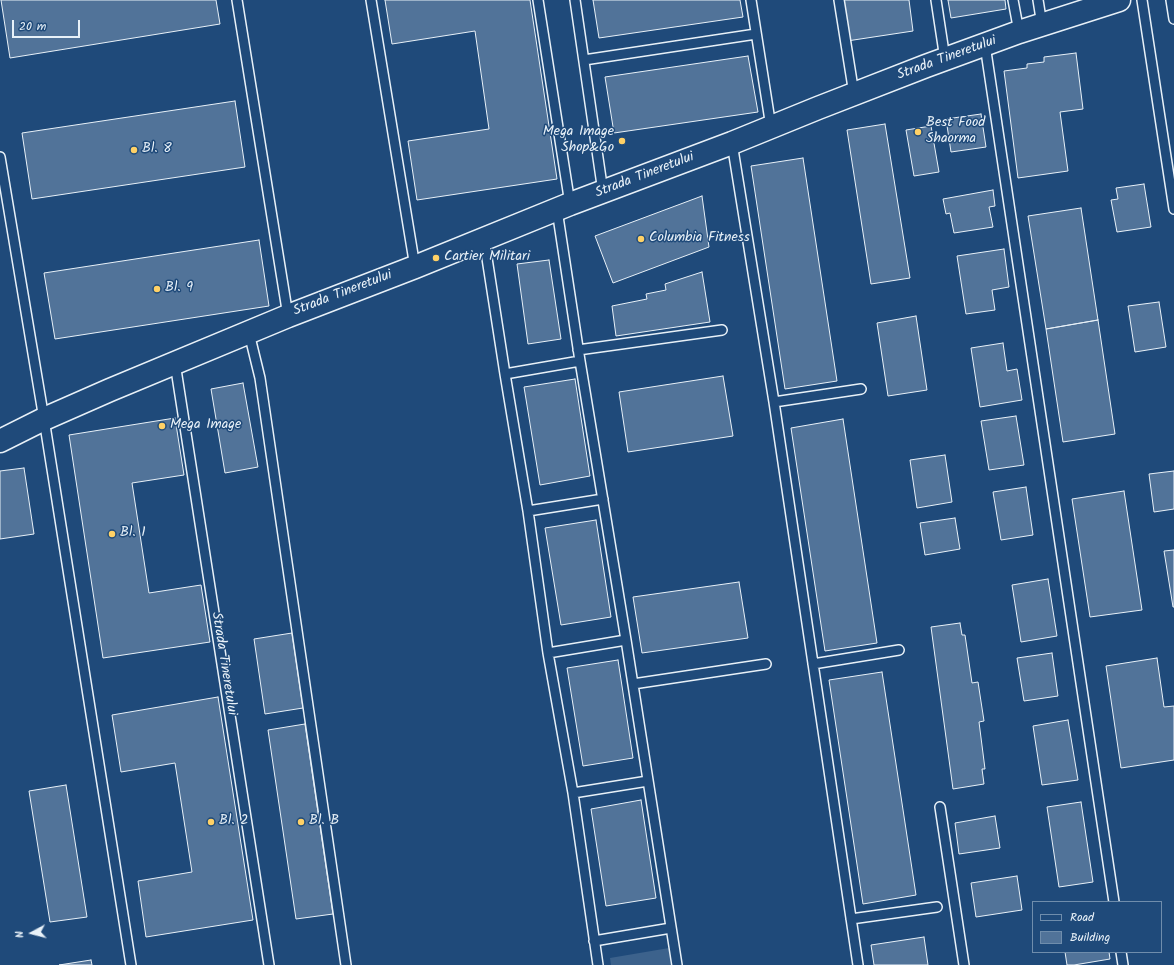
<!DOCTYPE html>
<html>
<head>
<meta charset="utf-8">
<style>
  body { margin:0 }
  #map { position:relative; width:1174px; height:965px; overflow:hidden; background:#1f4a7a; font-family:Kalam,sans-serif }
  canvas { display:block }
  .legend { position:absolute; left:1032px; top:901px; width:130px; height:52px; box-sizing:border-box; background:#1f4a7a; border:1px solid #6f8dac; margin:0; padding:5px 7px; list-style:none; font-size:12px; color:#e8f1f8 }
  .legend li { display:flex; align-items:center; gap:8px; height:20px }
  .legend b { width:20px; border:1px solid #6f8dac }
  .north { position:absolute; left:12px; top:913px; width:40px; height:40px; -webkit-text-stroke:3px #1f4a7a; paint-order:stroke; rotate:263deg; font-size:11px; font-weight:700; line-height:16px; text-align:center; color:#e8f1f8 }
  .north::after { content:''; display:block; margin:auto; width:14px; height:18px; background:#e8f1f8; clip-path:polygon(50% 0,100% 100%,50% 72%,0 100%) }
  .scale { position:absolute; left:12px; top:20px; width:68px; height:18px; box-sizing:border-box; border:2px solid #e8f1f8; border-top:0; padding-left:5px; font-size:12px; line-height:14px; white-space:nowrap; color:#e8f1f8; -webkit-text-stroke:3px #1f4a7a; paint-order:stroke }
</style>
</head>
<body>
<div id="map">
<canvas width="1174" height="965"></canvas>
<ul class="legend">
<li><b style="height:5px;background:#1f4a7a"></b>Road</li>
<li><b style="height:11px;background:#517399"></b>Building</li>
</ul>
<div class="north">N</div>
<div class="scale">20 m</div>
</div>
<script>
const ctx = document.querySelector('canvas').getContext('2d');
ctx.lineJoin = 'round';
function fill(path, color) {
  ctx.fillStyle = color;
  ctx.fill(path, 'evenodd');
}
function toPath(rows) {
  const path = new Path2D();
  for (const r of rows) {
    path.moveTo(r[0], r[1]);
    for (let i = 2; i < r.length; i += 2) path.lineTo(r[i], r[i + 1]);
  }
  return path;
}
function trace(path, color, width, dash) {
  ctx.strokeStyle = color;
  ctx.lineWidth = width;
  ctx.lineCap = dash ? 'butt' : 'round';
  ctx.setLineDash(dash || []);
  ctx.stroke(path);
}
function write(font, color, halo, rows, align = 'center') {
  ctx.font = font + ' Kalam,sans-serif';
  ctx.lineWidth = 3;
  ctx.setLineDash([]);
  ctx.textBaseline = 'middle';
  ctx.strokeStyle = halo;
  ctx.fillStyle = color;
  for (const [text, x, y, turn = 0] of rows) {
    ctx.save();
    ctx.translate(x, y);
    ctx.rotate((+turn || 0) * Math.PI / 180);
    ctx.textAlign = isNaN(turn) ? turn : align;
    if (halo) ctx.strokeText(text, 0, 0);
    ctx.fillText(text, 0, 0);
    ctx.restore();
  }
}
fill(toPath([
  [669,948,671,965,611,965,610,958]
]), '#3c628c');
const building = toPath([
  [1,0,216,0,220,24,10,58,1,0],
  [385,0,530,0,557,179,417,200,408,141,489,129,475,31,392,44,385,0],
  [593,0,740,0,743,17,599,38,593,0],
  [841,0,909,0,913,31,847,41,841,0],
  [948,0,1005,0,1006,9,951,18,948,0],
  [1076,53,1083,109,1060,112,1068,171,1018,178,1004,71,1027,68,1027,64,1044,62,1044,57,1076,53],
  [748,56,758,112,614,133,605,77,748,56],
  [235,101,245,167,32,199,22,133,235,101],
  [981,114,986,147,951,152,946,119,981,114],
  [885,124,910,278,871,284,847,130,885,124],
  [931,126,939,172,914,176,906,130,931,126],
  [803,158,837,381,785,389,751,166,803,158],
  [1144,184,1151,227,1117,232,1111,200,1118,199,1116,188,1144,184],
  [993,190,995,206,989,207,993,227,954,233,950,213,946,214,943,199,993,190],
  [702,196,709,247,613,283,595,236,702,196],
  [1081,208,1098,320,1046,329,1028,216,1081,208],
  [259,240,269,306,55,339,44,273,259,240],
  [1004,249,1009,287,992,290,995,310,966,314,957,256,1004,249],
  [549,260,561,339,528,344,517,264,549,260],
  [702,272,710,322,616,336,612,306,647,299,646,294,666,290,665,284,702,272],
  [1159,302,1166,347,1135,352,1128,306,1159,302],
  [916,316,927,390,888,396,877,323,916,316],
  [1098,320,1115,434,1063,442,1046,329,1098,320],
  [1003,343,1007,371,1017,369,1022,400,980,407,971,348,1003,343],
  [723,376,733,436,628,452,619,392,723,376],
  [575,379,590,476,540,485,524,387,575,379],
  [243,383,258,467,225,473,211,389,243,383],
  [1016,416,1024,465,989,470,981,421,1016,416],
  [175,418,184,475,132,483,149,593,201,585,210,642,103,658,69,435,175,418],
  [843,419,877,643,825,651,791,428,843,419],
  [945,455,952,502,917,508,910,460,945,455],
  [24,468,34,534,0,539,0,471,24,468],
  [1174,471,1174,509,1154,512,1149,474,1174,471],
  [1026,487,1033,535,1001,540,993,492,1026,487],
  [1124,491,1142,610,1090,617,1072,499,1124,491],
  [955,518,960,549,925,555,920,523,955,518],
  [596,520,611,617,561,625,545,528,596,520],
  [1174,550,1174,607,1173,607,1164,551,1174,550],
  [1048,579,1057,636,1021,642,1012,585,1048,579],
  [739,582,748,638,642,653,633,597,739,582],
  [960,623,962,635,965,635,972,683,978,682,984,721,979,722,985,769,982,769,984,784,953,789,931,627,960,623],
  [292,633,303,708,265,714,254,639,292,633],
  [1052,653,1058,696,1024,701,1017,658,1052,653],
  [1157,658,1164,707,1174,706,1174,760,1121,768,1106,666,1157,658],
  [618,660,633,758,583,766,567,668,618,660],
  [882,672,916,895,863,904,829,680,882,672],
  [218,697,253,920,146,937,138,881,192,872,175,763,121,772,112,715,218,697],
  [1068,720,1078,780,1042,785,1033,726,1068,720],
  [305,724,333,914,296,919,268,730,305,724],
  [66,785,87,917,50,922,29,791,66,785],
  [641,800,656,898,606,906,591,809,641,800],
  [1081,802,1093,882,1059,887,1047,807,1081,802],
  [995,816,1000,848,959,854,955,823,995,816],
  [1017,876,1022,910,976,917,971,883,1017,876],
  [924,937,928,965,874,965,871,945,924,937],
  [1065,952,1109,952,1110,959,1074,965,1067,965,1065,952],
  [91,960,92,965,59,965,91,960]
]);
fill(building, '#517399');
trace(building, '#e8f1f8', 1);
const lane = toPath([
  [237,0,288,316],
  [371,0,415,267],
  [538,0,570,204],
  [575,0,603,192],
  [751,0,771,127],
  [839,0,854,94],
  [936,0,945,59],
  [1013,0,1019,32],
  [1038,0,1042,25],
  [1142,0,1174,209],
  [1171,0,1174,19],
  [985,45,1114,902],
  [584,60,756,34],
  [732,143,774,402,858,965],
  [0,157,44,419,131,965],
  [557,210,580,361,626,640,677,965],
  [484,239,505,374,528,511,548,653,573,793,598,965],
  [249,333,260,378,346,965],
  [578,350,722,330],
  [175,363,269,965],
  [505,374,580,361],
  [774,402,861,389],
  [528,511,603,499],
  [548,653,626,640],
  [813,664,899,650],
  [633,684,766,664],
  [573,793,648,781],
  [940,807,964,965],
  [851,919,937,907],
  [594,941,671,928],
  [1121,952,1123,965]
]);
const secondary = toPath([
  [0,441,44,419,110,390,288,316,415,267,570,204,732,143,818,108,926,66,1019,32,1119,0]
]);
trace(lane, '#e8f1f8', 12);
trace(secondary, '#e8f1f8', 25);
trace(lane, '#1f4a7a', 9);
trace(secondary, '#1f4a7a', 22);
for (const [x, y, r, color] of [
  [918,132,4,"#ffd166"],
  [622,141,4,"#ffd166"],
  [134,150,4,"#ffd166"],
  [641,239,4,"#ffd166"],
  [436,258,4,"#ffd166"],
  [157,289,4,"#ffd166"],
  [162,426,4,"#ffd166"],
  [112,534,4,"#ffd166"],
  [211,822,4,"#ffd166"],
  [301,822,4,"#ffd166"]
]) {
  const dot = new Path2D();
  dot.arc(x, y, r, 0, 2 * Math.PI);
  ctx.fillStyle = color;
  ctx.fill(dot);
  trace(dot, '#1f4a7a', 1.5);
}
write('14px', '#e8f1f8', '#1f4a7a', [
  ["Strada Tineretului",947,59,-20],
  ["Strada Tineretului",645,176,-21],
  ["Strada Tineretului",343,294,-21],
  ["Strada Tineretului",223,664,81]
]);
write('14px', '#e8f1f8', '#1f4a7a', [
  ["Best Food",926,124],
  ["Shaorma",926,140],
  ["Mega Image",614,133,"right"],
  ["Shop&Go",614,149,"right"],
  ["Bl. 8",142,150],
  ["Columbia Fitness",649,239],
  ["Cartier Militari",444,258],
  ["Bl. 9",165,289],
  ["Mega Image",170,426],
  ["Bl. 1",120,534],
  ["Bl. 2",219,822],
  ["Bl. B",309,822]
], 'left');
</script>
</body>
</html>
